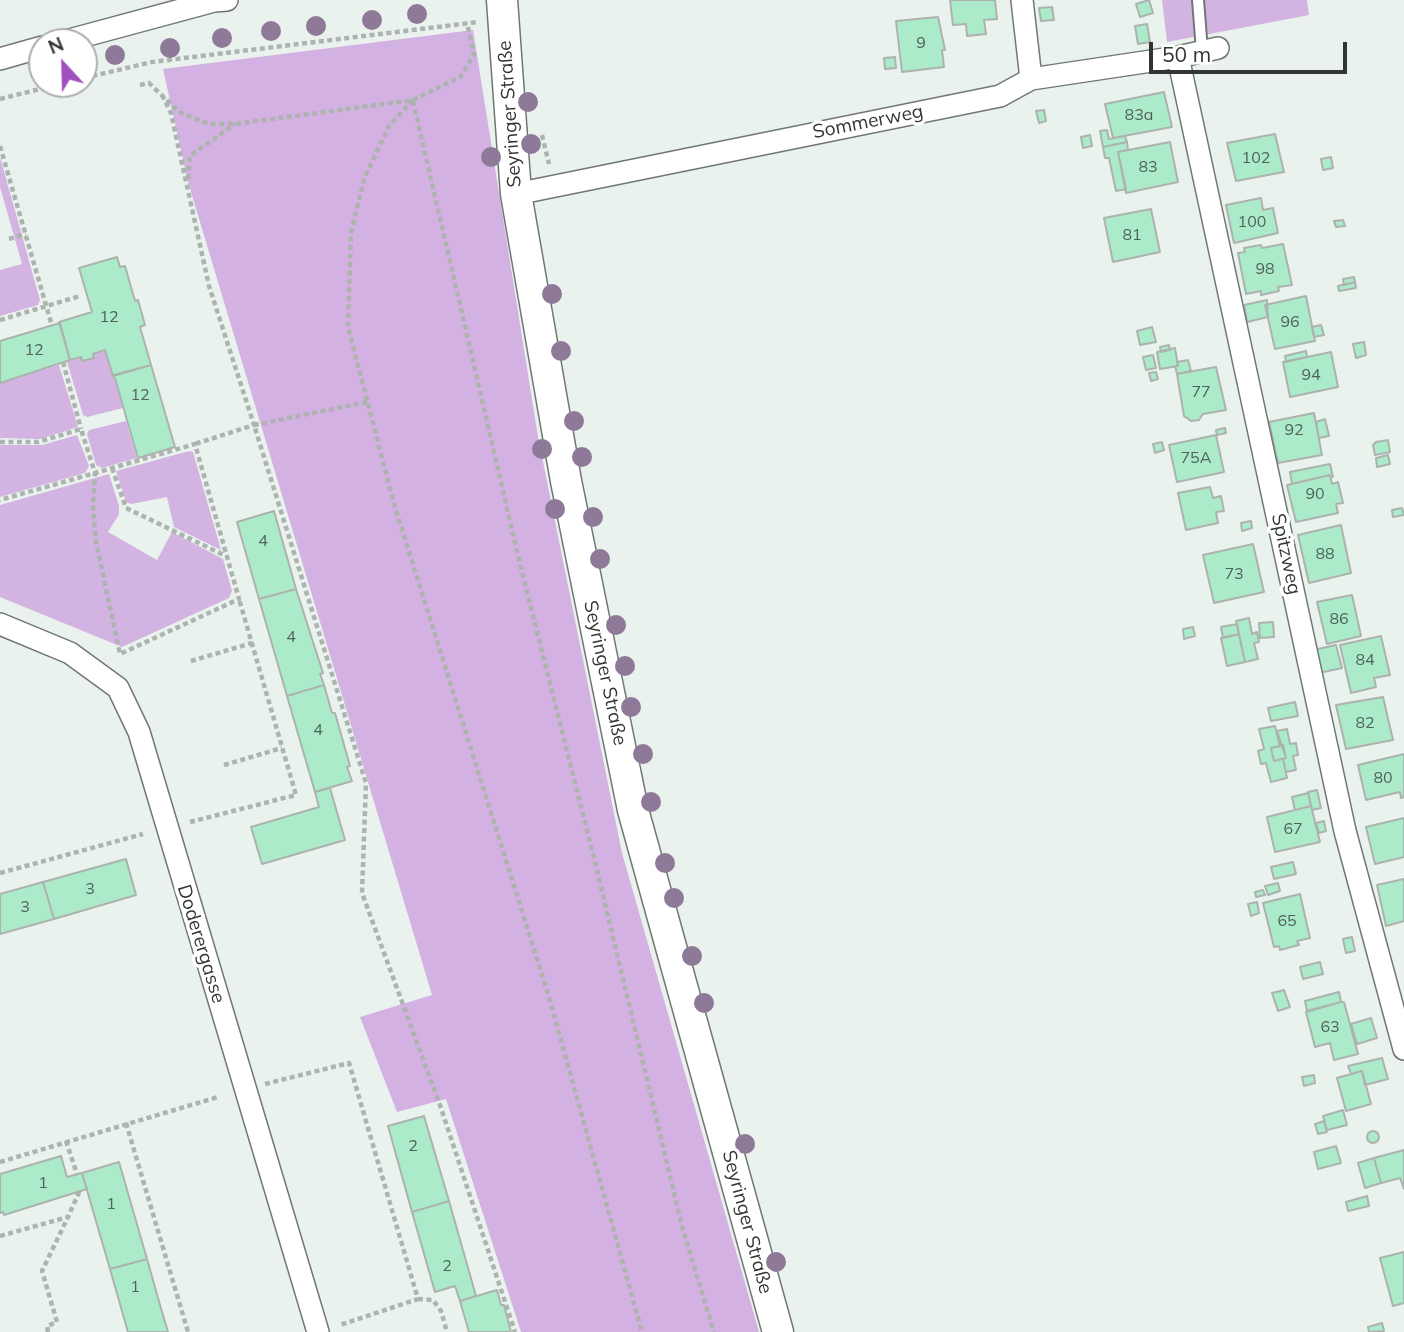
<!DOCTYPE html>
<html>
<head>
<meta charset="utf-8">
<style>
  body { margin:0 }
  #map { position:relative; width:1404px; height:1332px; overflow:hidden; background:#eaf2ed; font-family:Mulish,sans-serif }
  canvas { display:block }
  .north { position:absolute; left:28px; top:28px; width:70px; height:70px; box-sizing:border-box; background:#fff; border:2px solid #adaead; border-radius:50%; rotate:338deg; font-size:19px; font-weight:700; line-height:28px; text-align:center; color:#323533 }
  .north::after { content:''; display:block; margin:auto; width:24px; height:32px; background:#a150c0; clip-path:polygon(50% 0,100% 100%,50% 72%,0 100%) }
  .scale { position:absolute; left:1149px; top:42px; width:198px; height:32px; box-sizing:border-box; border:4px solid #323533; border-top:0; padding-left:9px; font-size:21px; line-height:24px; white-space:nowrap; color:#323533; -webkit-text-stroke:5px #fff; paint-order:stroke }
</style>
</head>
<body>
<div id="map">
<canvas width="1404" height="1332"></canvas>
<div class="north">N</div>
<div class="scale">50 m</div>
</div>
<script>
const ctx = document.querySelector('canvas').getContext('2d');
ctx.lineJoin = 'round';
function fill(path, color) {
  ctx.fillStyle = color;
  ctx.fill(path, 'evenodd');
}
function toPath(rows) {
  const path = new Path2D();
  for (const r of rows) {
    if (r.length === 3) {
      path.moveTo(r[0] + r[2], r[1]);
      path.arc(r[0], r[1], r[2], 0, 2 * Math.PI);
      continue;
    }
    path.moveTo(r[0], r[1]);
    for (let i = 2; i < r.length; i += 2) path.lineTo(r[i], r[i + 1]);
  }
  return path;
}
function trace(path, color, width, dash) {
  ctx.strokeStyle = color;
  ctx.lineWidth = width;
  ctx.lineCap = dash ? 'butt' : 'round';
  ctx.setLineDash(dash || []);
  ctx.stroke(path);
}
function write(font, color, halo, rows, align = 'center') {
  ctx.font = font + ' Mulish,sans-serif';
  ctx.lineWidth = 7;
  ctx.setLineDash([]);
  ctx.textBaseline = 'middle';
  ctx.strokeStyle = halo;
  ctx.fillStyle = color;
  for (const [text, x, y, turn = 0] of rows) {
    ctx.save();
    ctx.translate(x, y);
    ctx.rotate((+turn || 0) * Math.PI / 180);
    ctx.textAlign = isNaN(turn) ? turn : align;
    if (halo) ctx.strokeText(text, 0, 0);
    ctx.fillText(text, 0, 0);
    ctx.restore();
  }
}
fill(toPath([
  [1162,0,1307,0,1309,15,1167,42],
  [0,157,40,300,38,305,0,316,0,270,22,264,0,187],
  [106,351,123,408,87,417,83,415,67,362],
  [59,365,78,427,40,439,0,438,0,382],
  [126,421,137,458,102,468,96,465,87,434,89,430],
  [77,435,89,466,85,473,0,497,0,445,42,445],
  [189,451,193,452,221,550,174,527,167,497,131,504,126,502,116,471],
  [109,474,119,506,119,514,108,532,157,560,172,532,223,559,232,591,229,598,122,647,0,597,0,505]
]), '#d3b3e1');
fill(toPath([
  [473,30,538,437,622,853,759,1332,521,1332,446,1099,397,1112,360,1017,432,995,188,182,163,69]
]), '#d4b1e3');
const building = toPath([
  [950,0,995,0,997,19,984,20,986,34,967,36,966,24,953,25,950,0],
  [1149,0,1153,13,1140,17,1136,4,1149,0],
  [1052,7,1054,20,1041,21,1039,8,1052,7],
  [938,17,945,50,942,50,944,67,902,72,896,21,938,17],
  [1147,24,1150,42,1138,44,1135,26,1147,24],
  [895,57,896,68,885,69,884,58,895,57],
  [1164,92,1172,127,1113,138,1105,104,1164,92],
  [1044,110,1046,121,1039,123,1036,111,1044,110],
  [1107,130,1109,139,1125,136,1127,142,1103,147,1100,131,1107,130],
  [1275,134,1284,172,1236,181,1227,143,1275,134],
  [1090,135,1092,146,1083,148,1081,137,1090,135],
  [1127,142,1128,150,1118,152,1126,189,1116,191,1109,158,1105,158,1103,147,1127,142],
  [1170,142,1178,182,1126,193,1118,152,1170,142],
  [1331,157,1333,168,1323,170,1321,159,1331,157],
  [1261,198,1263,210,1273,208,1278,233,1234,243,1226,205,1261,198],
  [1151,209,1160,252,1113,262,1104,218,1151,209],
  [1343,220,1345,226,1336,227,1334,221,1343,220],
  [1283,244,1292,285,1278,287,1279,291,1261,295,1261,291,1246,294,1238,253,1245,252,1244,248,1261,245,1262,248,1283,244],
  [117,257,120,267,125,266,135,301,138,300,145,325,140,327,151,365,113,376,105,350,93,354,94,358,82,361,81,357,70,360,59,322,92,312,79,268,117,257],
  [1354,277,1355,282,1344,285,1343,279,1354,277],
  [1355,282,1356,288,1339,291,1338,286,1355,282],
  [1306,296,1315,341,1275,349,1265,305,1306,296],
  [1267,300,1268,317,1247,322,1244,305,1267,300],
  [60,323,70,360,0,383,0,341,60,323],
  [1321,325,1324,335,1314,337,1312,327,1321,325],
  [1152,327,1156,342,1140,345,1137,331,1152,327],
  [1364,342,1366,355,1356,358,1353,344,1364,342],
  [1169,345,1170,350,1161,352,1160,347,1169,345],
  [1175,348,1178,366,1160,369,1157,352,1175,348],
  [1306,351,1307,357,1286,362,1285,356,1306,351],
  [1331,352,1338,387,1290,397,1283,362,1331,352],
  [1153,355,1156,368,1146,370,1143,357,1153,355],
  [1188,360,1191,371,1177,374,1175,366,1178,366,1177,362,1188,360],
  [151,365,175,447,138,458,114,375,151,365],
  [1216,367,1226,410,1203,414,1199,420,1191,421,1184,416,1177,374,1216,367],
  [1156,372,1158,379,1151,381,1149,373,1156,372],
  [1314,413,1322,455,1278,463,1269,422,1314,413],
  [1325,419,1329,436,1319,438,1316,422,1325,419],
  [1225,428,1226,433,1217,435,1216,430,1225,428],
  [1216,435,1224,472,1177,482,1169,445,1216,435],
  [1388,440,1390,452,1375,455,1373,445,1376,442,1388,440],
  [1162,442,1164,450,1155,453,1153,444,1162,442],
  [1388,455,1390,464,1377,467,1376,458,1388,455],
  [1330,464,1333,477,1330,477,1330,475,1292,484,1290,472,1330,464],
  [1330,475,1332,484,1338,482,1343,503,1336,504,1338,513,1296,522,1287,485,1330,475],
  [1210,487,1213,498,1221,496,1224,511,1216,512,1218,523,1186,530,1178,493,1210,487],
  [1402,508,1404,515,1393,517,1392,510,1402,508],
  [274,511,296,589,259,599,237,522,274,511],
  [1251,521,1252,528,1242,531,1241,523,1251,521],
  [1341,525,1351,573,1309,583,1298,535,1341,525],
  [1253,544,1264,592,1214,603,1203,555,1253,544],
  [296,589,323,673,320,674,324,685,287,696,259,599,296,589],
  [1352,595,1361,636,1327,644,1317,602,1352,595],
  [1249,618,1252,634,1257,632,1259,642,1254,643,1258,659,1245,662,1236,621,1249,618],
  [1273,622,1274,637,1260,638,1259,623,1273,622],
  [1237,624,1239,634,1223,638,1221,627,1237,624],
  [1193,627,1195,636,1184,639,1183,629,1193,627],
  [1239,634,1245,662,1227,666,1221,638,1239,634],
  [1381,636,1390,675,1374,678,1376,687,1351,693,1340,645,1381,636],
  [1336,645,1342,668,1319,673,1313,650,1336,645],
  [324,685,332,713,335,713,350,766,347,767,352,781,315,792,287,696,324,685],
  [1383,697,1393,740,1346,749,1336,705,1383,697],
  [1295,702,1298,716,1271,721,1268,708,1295,702],
  [1275,726,1280,746,1271,748,1274,761,1283,759,1287,778,1271,782,1266,763,1261,764,1258,751,1264,749,1259,729,1275,726],
  [1287,729,1290,744,1296,743,1298,755,1293,756,1296,770,1286,772,1283,759,1286,758,1277,731,1287,729],
  [1283,745,1286,758,1274,761,1271,748,1283,745],
  [1404,754,1404,797,1401,798,1400,792,1366,800,1358,765,1404,754],
  [330,788,345,840,262,864,251,827,319,807,315,792,330,788],
  [1317,790,1321,808,1312,810,1308,792,1317,790],
  [1308,793,1311,806,1295,810,1292,797,1308,793],
  [1311,806,1320,842,1275,852,1267,817,1311,806],
  [1404,818,1404,857,1375,864,1366,827,1404,818],
  [1324,821,1326,831,1319,833,1316,823,1324,821],
  [126,859,136,895,54,919,43,882,126,859],
  [1293,862,1296,874,1274,879,1271,867,1293,862],
  [1404,879,1404,921,1386,926,1377,885,1404,879],
  [43,882,54,919,0,934,0,894,43,882],
  [1278,883,1280,891,1268,895,1265,886,1278,883],
  [1263,890,1265,895,1256,897,1255,892,1263,890],
  [1300,894,1310,938,1297,941,1299,945,1280,950,1279,946,1274,947,1263,903,1300,894],
  [1257,902,1259,913,1251,916,1248,904,1257,902],
  [1352,937,1355,951,1346,953,1343,939,1352,937],
  [1320,962,1323,974,1303,979,1300,967,1320,962],
  [1284,990,1290,1007,1278,1011,1272,993,1284,990],
  [1339,992,1341,1002,1307,1011,1305,1001,1339,992],
  [1341,1002,1344,1002,1358,1054,1334,1060,1330,1043,1315,1047,1306,1012,1341,1002],
  [1371,1018,1377,1038,1357,1044,1351,1024,1371,1018],
  [1382,1058,1388,1079,1365,1085,1362,1071,1351,1074,1348,1066,1382,1058],
  [1362,1071,1371,1104,1346,1111,1337,1078,1362,1071],
  [1314,1075,1315,1083,1304,1086,1302,1077,1314,1075],
  [1343,1110,1347,1125,1327,1130,1323,1116,1343,1110],
  [424,1116,449,1201,412,1212,388,1126,424,1116],
  [1324,1121,1327,1132,1318,1134,1315,1124,1324,1121],
  [1373,1137,6],
  [1336,1146,1341,1163,1318,1169,1314,1152,1336,1146],
  [1404,1150,1404,1189,1400,1178,1381,1183,1374,1158,1404,1150],
  [61,1156,67,1177,82,1173,87,1189,4,1215,3,1212,0,1213,0,1174,61,1156],
  [1374,1158,1381,1183,1365,1188,1358,1163,1374,1158],
  [119,1162,147,1259,110,1269,82,1173,119,1162],
  [1367,1196,1369,1206,1348,1211,1346,1202,1367,1196],
  [449,1201,476,1296,460,1301,455,1286,435,1292,412,1212,449,1201],
  [1404,1252,1404,1303,1393,1306,1380,1258,1404,1252],
  [147,1259,160,1305,168,1332,128,1332,110,1269,147,1259],
  [497,1290,501,1305,504,1305,511,1332,469,1332,460,1301,497,1290],
  [1382,1323,1384,1331,1369,1332,1368,1327,1382,1323]
]);
fill(building, '#abebca');
trace(building, '#acb3af', 2);
const service = toPath([
  [1198,0,1202,51]
]);
const minor = toPath([
  [1022,0,1031,79],
  [62,42,214,1,227,0],
  [1178,57,1345,831,1404,1049],
  [0,59,42,47],
  [516,194,1000,96,1031,79,1178,57,1218,48],
  [0,624,70,653,118,688,139,732,318,1332]
]);
const secondary = toPath([
  [502,0,516,194,566,481,633,810,778,1332]
]);
trace(service, '#717774', 14);
trace(minor, '#717774', 24);
trace(secondary, '#717774', 33);
trace(toPath([
  [84,78,152,62,478,22],
  [140,85,149,83,179,112,209,124,235,124,413,100,460,77,474,55,467,23],
  [162,95,171,113,209,286,254,425,195,444],
  [0,99,60,84],
  [413,100,389,126,364,179,351,233,348,327,394,504,549,997,642,1332],
  [413,101,518,556,596,866,683,1230,714,1332],
  [542,135,549,164],
  [0,146,52,326],
  [188,179,190,156,235,124],
  [9,239,26,234],
  [0,320,80,296],
  [63,362,81,429],
  [367,402,254,425,366,783,362,893,441,1108,515,1332],
  [0,442,38,442,81,429,95,473,93,507,96,542,120,654,239,599,195,444,95,473,0,500],
  [112,468,126,508,226,556],
  [191,661,252,643],
  [224,765,282,748],
  [190,822,296,795,239,599],
  [0,873,143,834],
  [265,1084,349,1063,418,1299,340,1325],
  [126,1123,188,1332],
  [66,1141,77,1174],
  [0,1162,218,1097],
  [0,1236,68,1217,80,1190],
  [418,1299,433,1300,441,1311,447,1332],
  [48,1332,47,1326,57,1322,42,1271,68,1217]
]), '#adb3af', 4.5, [5, 3.5]);
trace(service, '#fff', 10);
trace(minor, '#fff', 21);
trace(secondary, '#fff', 30);
ctx.fillStyle = '#8e7998';
for (const [x, y] of [
  [417,14],
  [372,20],
  [316,26],
  [271,31],
  [222,38],
  [170,48],
  [115,55],
  [528,102],
  [531,144],
  [491,157],
  [552,294],
  [561,351],
  [574,421],
  [542,449],
  [582,457],
  [555,509],
  [593,517],
  [600,559],
  [616,625],
  [625,666],
  [631,707],
  [643,754],
  [651,802],
  [665,863],
  [674,898],
  [692,956],
  [704,1003],
  [745,1144],
  [776,1262]
]) {
  ctx.beginPath();
  ctx.arc(x, y, 10, 0, 2 * Math.PI);
  ctx.fill();
}
write('16px', '#506259', null, [
  ["9",921,43],
  ["83a",1139,115],
  ["102",1256,158],
  ["83",1148,167],
  ["100",1252,222],
  ["81",1132,235],
  ["98",1265,269],
  ["12",109,317],
  ["96",1290,322],
  ["12",34,350],
  ["94",1311,375],
  ["77",1201,392],
  ["12",140,395],
  ["92",1294,430],
  ["75A",1196,458],
  ["90",1315,494],
  ["4",263,541],
  ["88",1325,554],
  ["73",1234,574],
  ["86",1339,619],
  ["4",291,637],
  ["84",1365,660],
  ["82",1365,723],
  ["4",318,730],
  ["80",1383,778],
  ["67",1293,829],
  ["3",90,889],
  ["3",25,907],
  ["65",1287,921],
  ["63",1330,1027],
  ["2",413,1146],
  ["1",43,1183],
  ["1",111,1204],
  ["2",447,1266],
  ["1",135,1287]
]);
write('19px', '#323533', '#fff', [
  ["Seyringer Straße",510,114,-94],
  ["Sommerweg",868,122,-11],
  ["Spitzweg",1286,554,78],
  ["Seyringer Straße",605,673,78],
  ["Doderergasse",201,944,73],
  ["Seyringer Straße",747,1222,75]
]);
</script>
</body>
</html>
